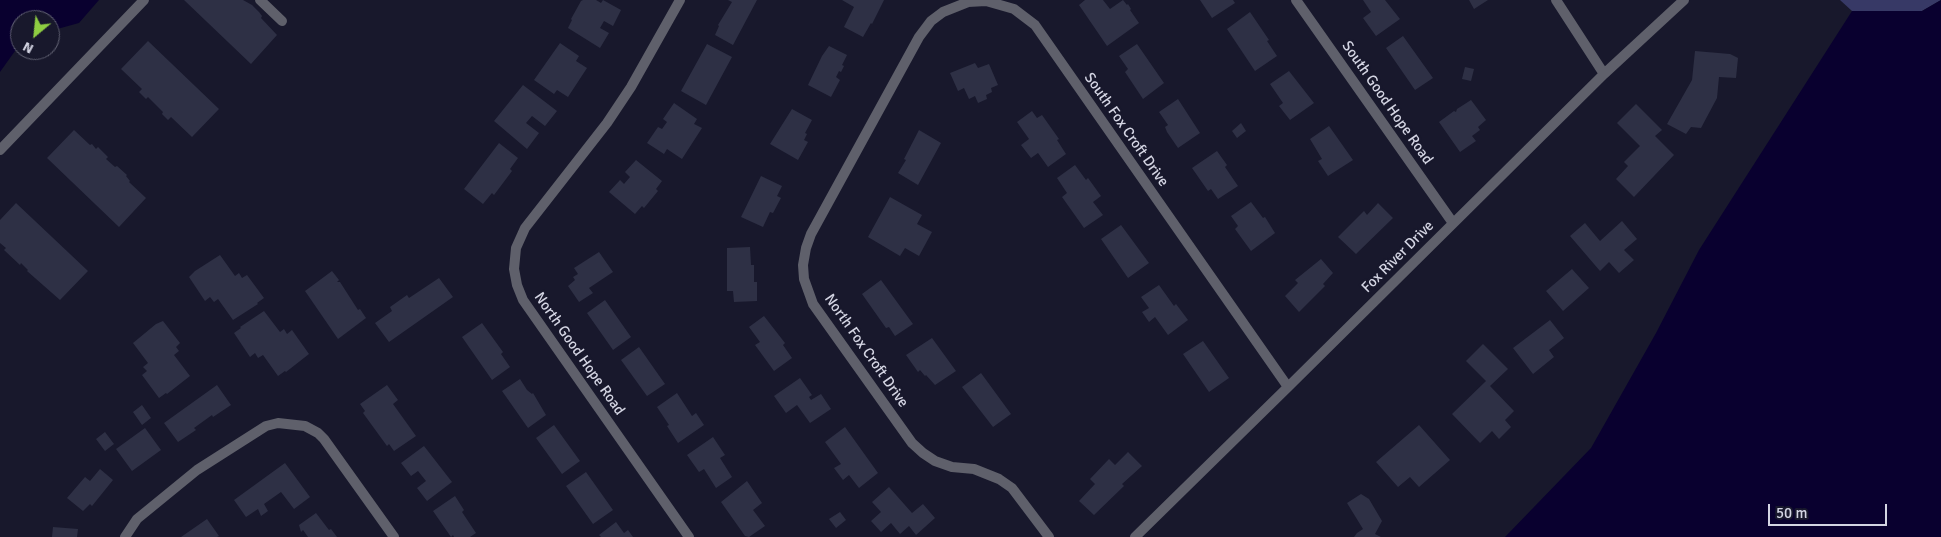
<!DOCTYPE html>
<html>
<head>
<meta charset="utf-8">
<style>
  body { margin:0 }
  #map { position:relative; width:1941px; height:537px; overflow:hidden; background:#18182c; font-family:Signika,sans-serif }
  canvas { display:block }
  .north { position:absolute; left:10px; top:10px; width:50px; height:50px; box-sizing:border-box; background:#18182c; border:1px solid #636475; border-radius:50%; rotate:208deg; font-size:14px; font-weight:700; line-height:20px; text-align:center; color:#d4d5e3 }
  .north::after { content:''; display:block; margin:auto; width:18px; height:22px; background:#8ecd42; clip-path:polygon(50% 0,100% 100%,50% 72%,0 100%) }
  .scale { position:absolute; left:1768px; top:504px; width:119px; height:22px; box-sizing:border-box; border:2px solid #d4d5e3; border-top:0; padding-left:6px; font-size:15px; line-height:18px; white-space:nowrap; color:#d4d5e3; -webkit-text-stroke:4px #18182c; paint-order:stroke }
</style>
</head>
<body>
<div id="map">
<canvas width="1941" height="537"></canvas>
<div class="north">N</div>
<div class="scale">50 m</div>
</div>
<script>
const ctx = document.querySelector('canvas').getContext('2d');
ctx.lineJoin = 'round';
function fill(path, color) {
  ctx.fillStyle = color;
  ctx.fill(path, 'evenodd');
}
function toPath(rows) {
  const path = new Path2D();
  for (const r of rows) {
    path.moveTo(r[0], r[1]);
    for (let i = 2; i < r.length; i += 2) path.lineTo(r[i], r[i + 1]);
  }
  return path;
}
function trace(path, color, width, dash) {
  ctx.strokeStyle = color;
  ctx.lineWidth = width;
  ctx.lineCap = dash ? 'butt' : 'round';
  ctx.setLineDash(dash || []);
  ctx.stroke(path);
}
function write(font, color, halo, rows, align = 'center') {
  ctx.font = font + ' Signika,sans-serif';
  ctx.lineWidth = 4.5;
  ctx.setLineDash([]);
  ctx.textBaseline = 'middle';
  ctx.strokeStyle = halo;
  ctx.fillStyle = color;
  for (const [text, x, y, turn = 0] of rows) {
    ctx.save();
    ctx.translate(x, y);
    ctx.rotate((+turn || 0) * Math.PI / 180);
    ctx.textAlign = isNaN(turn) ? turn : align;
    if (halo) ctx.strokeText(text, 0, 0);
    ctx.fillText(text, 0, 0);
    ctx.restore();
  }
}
fill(toPath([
  [1840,0,1941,0,1922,11,1852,11]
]), '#373966');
fill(toPath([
  [0,0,99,0,79,23,50,31,50,20,20,20,20,44,0,72],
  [1941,0,1941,537,1505,537,1591,448,1656,333,1699,250,1852,11,1922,11]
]), '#09002f');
fill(toPath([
  [184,0,243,0,252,5,259,12,262,16,261,18,277,35,251,64],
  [583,0,596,0,601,3,603,0,621,10,613,26,604,21,600,28,609,33,600,48,568,28,572,20,571,19,581,1],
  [728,0,757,0,733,45,715,35,719,26,718,25,732,2],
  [842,0,884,0,872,24,871,23,863,37,844,27,854,7],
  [1085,0,1103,0,1110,9,1123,0,1127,5,1128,4,1131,9,1130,10,1139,23,1107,46,1079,5],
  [1200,0,1233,0,1235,3,1212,18],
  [1363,0,1385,0,1400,19,1376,36,1363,18,1371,12],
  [1469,0,1488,0,1474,9],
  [1250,12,1269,40,1267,41,1277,56,1255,71,1227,29],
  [1403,36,1433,78,1415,90,1386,48],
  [148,41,219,109,192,137,171,117,168,120,162,114,163,112,148,97,146,99,139,92,142,89,121,69],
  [560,43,579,56,576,61,587,68,568,97,557,90,554,94,534,80],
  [707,44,732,57,706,105,681,91],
  [1137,44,1164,83,1143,99,1125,72,1128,69,1119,56],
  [829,46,847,55,842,65,844,66,841,72,839,71,836,77,840,80,831,97,808,85,822,56],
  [1695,51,1730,54,1738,58,1736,78,1719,77,1717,98,1701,128,1691,127,1686,134,1667,124,1692,80],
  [975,63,978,68,989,64,998,85,991,88,992,92,986,95,987,99,978,103,975,96,969,99,964,88,958,91,950,73],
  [1465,67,1474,69,1471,81,1462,79],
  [1289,71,1314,103,1290,120,1279,106,1283,103,1270,84],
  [523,85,557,111,545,126,532,116,526,123,539,133,527,149,494,121],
  [1178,99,1200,133,1178,148,1167,132,1165,127,1168,125,1159,112],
  [1471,100,1486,120,1478,127,1480,130,1472,136,1476,141,1460,152,1439,122,1454,111,1456,112,1457,109],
  [674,103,697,119,694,124,702,128,682,159,667,149,664,154,647,143,658,127,662,129,667,122,663,119],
  [1636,104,1662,130,1655,136,1674,155,1634,197,1616,179,1628,166,1624,162,1640,146,1617,123],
  [792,109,812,120,805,133,807,134,804,140,808,142,798,160,770,144],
  [1032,111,1037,118,1042,115,1059,139,1057,140,1066,154,1048,167,1038,153,1031,158,1021,145,1029,139,1017,122],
  [1241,123,1246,131,1237,138,1232,131],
  [1329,126,1353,160,1328,176,1318,161,1322,159,1310,139],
  [74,130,90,145,92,144,96,149,98,147,108,157,106,159,115,167,117,166,127,175,126,176,130,181,129,182,146,198,119,227,47,158],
  [919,130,941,143,918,185,898,173,906,160,904,159],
  [499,143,518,158,510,169,512,171,494,195,492,193,483,204,464,189],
  [1217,151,1227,165,1225,167,1238,186,1218,199,1211,189,1208,191,1192,168],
  [636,160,662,181,656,189,658,191,644,208,642,206,635,214,609,192,620,180,624,184,630,177,625,172],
  [1075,165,1086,180,1088,178,1101,196,1093,202,1103,215,1084,228,1062,197,1067,193,1057,178],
  [761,176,782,186,777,196,781,198,773,213,770,212,763,227,741,217],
  [890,197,922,215,917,224,932,232,919,256,905,248,900,256,868,237],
  [1251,202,1263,218,1265,217,1275,233,1251,251,1235,229,1238,226,1231,216],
  [16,203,88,271,60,300,27,271,28,270,21,263,20,265,4,250,6,248,0,243,0,220],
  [1378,203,1393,218,1356,254,1338,237,1364,211,1367,215],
  [1622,221,1637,239,1624,250,1634,260,1619,273,1609,262,1600,271,1570,236,1585,223,1600,241],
  [1121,225,1149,263,1128,278,1101,239],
  [750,247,751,265,754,265,754,282,757,282,757,301,734,302,733,291,727,291,727,248],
  [599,252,613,272,589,288,593,293,579,302,568,286,575,280,573,277,578,274,574,268],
  [220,255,235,276,239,273,242,278,247,275,264,298,257,303,258,304,233,320,218,299,214,302,210,297,205,301,189,277,195,271],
  [1321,259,1333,273,1323,284,1325,286,1299,312,1285,296,1298,283,1295,280],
  [1572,269,1589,288,1563,311,1546,291],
  [332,271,339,280,337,282,340,282,358,310,360,309,366,318,338,339,305,291],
  [439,278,453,297,389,342,375,323,392,311,390,307,407,295,409,298],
  [881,280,913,324,895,336,889,327,886,328,862,294],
  [1159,285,1174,306,1176,304,1188,320,1168,335,1155,317,1149,322,1142,312,1149,308,1141,297],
  [605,300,631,337,613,350,587,313],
  [264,311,280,332,284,329,287,334,292,330,309,354,286,372,285,371,278,376,263,355,258,358,255,353,250,357,234,333,241,328,240,327],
  [764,316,785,343,783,345,792,358,774,371,755,345,760,342,749,327],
  [1550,320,1564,338,1549,350,1554,357,1533,374,1513,348],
  [163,321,180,343,176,347,179,351,174,355,190,376,167,394,166,393,159,398,142,375,147,371,143,367,148,363,133,343,156,324],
  [482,323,503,352,501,354,510,367,492,380,462,337],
  [932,338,956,371,935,385,926,375,925,376,920,370,918,372,906,355],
  [1203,341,1229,378,1209,392,1183,354],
  [1483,344,1508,369,1490,386,1514,411,1505,420,1511,427,1499,439,1492,431,1480,443,1452,414,1486,381,1466,361],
  [639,347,665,384,647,396,621,360],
  [981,373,1011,414,993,427,962,387],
  [800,378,812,395,809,397,811,400,821,394,831,409,810,423,797,405,786,413,774,396],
  [520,379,527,390,532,394,533,393,546,415,528,428,502,391],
  [217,385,231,405,213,417,212,415,194,428,196,430,178,442,164,423],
  [387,385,398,400,393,404,416,436,394,451,389,444,387,446,363,413,365,411,360,404],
  [677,393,692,416,696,413,704,425,678,443,667,426,669,425,657,407],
  [142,405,151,418,142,425,133,412],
  [554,425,580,461,562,474,536,438],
  [1419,425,1450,460,1419,487,1410,477,1398,487,1376,462],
  [845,427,878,473,859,488,849,475,843,480,834,468,841,464,825,442],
  [145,428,161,450,132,471,116,449],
  [105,432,114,444,105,451,96,439],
  [713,437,725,455,720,458,732,477,716,488,704,469,699,472,687,455],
  [424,446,452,482,427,501,417,488,426,481,418,471,411,476,401,463],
  [1128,452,1142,466,1122,484,1124,486,1094,515,1079,501,1095,484,1090,479,1109,459,1115,465],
  [285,463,310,497,294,509,281,492,264,504,268,511,261,516,258,509,246,517,234,500],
  [100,469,113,480,92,506,90,504,83,511,67,498,85,477,90,481],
  [586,472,613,510,593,524,566,486],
  [747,481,762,503,753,510,765,526,749,537,745,536,721,502],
  [889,487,912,513,923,504,935,518,916,535,909,526,900,534,891,523,881,532,871,521,881,512,872,502],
  [1361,494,1369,499,1382,521,1375,534,1381,537,1354,537,1357,533,1363,529,1347,503],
  [455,496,464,510,462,512,476,533,470,537,454,537,453,535,451,537,433,511],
  [840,512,846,520,836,528,829,519],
  [316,513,329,530,331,529,337,537,308,537,303,530,301,532,299,525],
  [207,519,219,536,217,537,181,537],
  [616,522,624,533,628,530,633,537,601,537,599,535],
  [53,527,78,529,77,537,52,537]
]), '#2e3045');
trace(toPath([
  [260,0,282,21],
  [680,0,631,87,607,123,525,228,516,248,514,269,517,285,523,300,689,537],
  [1296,0,1453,223],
  [1556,0,1604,74],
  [0,150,144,0],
  [125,537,137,519,197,470,266,426,278,423,305,426,318,433,324,439,394,537],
  [1049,537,1012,488,999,479,974,469,952,467,935,461,923,453,912,443,813,304,804,279,803,265,806,248,811,234,919,37,931,21,943,12,968,2,986,1,1014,9,1035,25,1288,387],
  [1135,537,1288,387,1604,74,1684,0]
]), '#5f606b', 10);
write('15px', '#d4d5e3', '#18182c', [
  ["South Good Hope Road",1387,103,55],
  ["South Fox Croft Drive",1126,130,55],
  ["Fox River Drive",1398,257,-45],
  ["North Fox Croft Drive",866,351,55],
  ["North Good Hope Road",579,354,55]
]);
</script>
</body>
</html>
